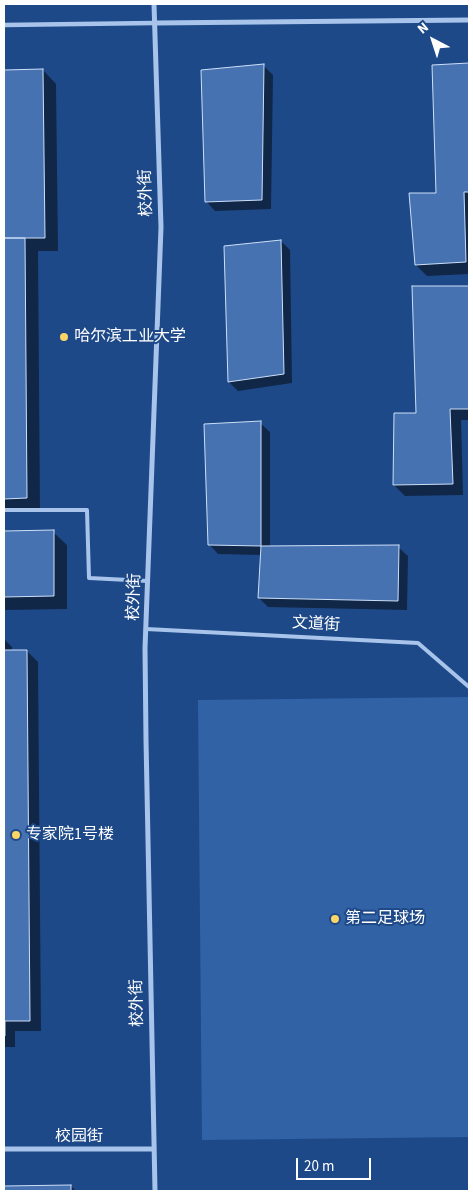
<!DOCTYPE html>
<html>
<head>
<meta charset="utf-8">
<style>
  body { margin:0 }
  #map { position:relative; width:473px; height:1195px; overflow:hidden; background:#1e4988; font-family:"Source Sans 3",sans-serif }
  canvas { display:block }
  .frame { position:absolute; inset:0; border:5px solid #fff; pointer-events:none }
  .north { position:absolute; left:408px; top:15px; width:50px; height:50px; -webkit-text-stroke:4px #1e4988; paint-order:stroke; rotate:320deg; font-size:14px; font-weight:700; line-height:20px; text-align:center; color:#fff }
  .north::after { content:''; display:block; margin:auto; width:18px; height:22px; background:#fff; clip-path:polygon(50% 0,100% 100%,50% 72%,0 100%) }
  .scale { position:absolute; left:296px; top:1158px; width:75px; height:22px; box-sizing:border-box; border:2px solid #fff; border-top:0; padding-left:6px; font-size:15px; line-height:18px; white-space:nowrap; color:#fff; -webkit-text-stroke:4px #1e4988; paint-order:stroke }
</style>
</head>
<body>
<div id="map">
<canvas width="473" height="1195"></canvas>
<div class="frame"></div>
<div class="north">N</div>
<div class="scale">20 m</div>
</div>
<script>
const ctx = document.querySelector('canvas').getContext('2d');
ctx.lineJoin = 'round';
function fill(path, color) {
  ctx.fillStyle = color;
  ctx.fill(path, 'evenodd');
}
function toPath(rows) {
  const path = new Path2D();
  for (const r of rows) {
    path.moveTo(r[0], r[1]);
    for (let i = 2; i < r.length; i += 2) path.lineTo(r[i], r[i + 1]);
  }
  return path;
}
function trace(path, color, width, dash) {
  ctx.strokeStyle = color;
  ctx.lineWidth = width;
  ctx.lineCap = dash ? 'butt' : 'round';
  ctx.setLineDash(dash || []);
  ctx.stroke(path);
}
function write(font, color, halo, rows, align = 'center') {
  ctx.font = font + ' "Source Sans 3","Noto Sans SC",sans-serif';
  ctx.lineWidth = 4;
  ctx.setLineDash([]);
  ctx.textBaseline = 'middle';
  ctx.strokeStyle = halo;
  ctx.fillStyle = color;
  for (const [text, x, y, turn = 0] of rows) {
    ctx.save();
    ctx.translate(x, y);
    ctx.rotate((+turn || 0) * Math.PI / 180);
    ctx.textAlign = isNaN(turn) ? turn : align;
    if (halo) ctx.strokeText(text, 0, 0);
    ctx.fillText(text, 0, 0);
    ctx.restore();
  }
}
fill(toPath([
  [469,697,469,1137,202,1140,198,700]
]), '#3162a6');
fill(toPath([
  [469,64,469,274,427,276,416,265,438,194,433,66],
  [264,66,273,75,271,209,215,211,206,201],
  [43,70,56,84,58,251,38,251,40,511,4,512,4,71],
  [281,241,290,250,292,383,238,391,229,382],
  [414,287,469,288,469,420,461,420,463,495,405,496,394,485,417,414],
  [260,423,270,432,270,548,398,547,408,556,407,610,268,607,259,598,262,555,218,554,209,544],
  [4,532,53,532,67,545,67,609,4,610],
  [4,639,12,647,12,651,27,651,38,662,41,1031,15,1031,15,1047,4,1047],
  [71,1186,76,1191,4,1191,4,1187]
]), '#0007');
const building = toPath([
  [469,63,469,192,464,192,466,262,415,265,409,193,436,193,432,65,469,63],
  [264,64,262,200,205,202,201,70,264,64],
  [43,69,45,238,4,238,4,70,43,69],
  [4,238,25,238,27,498,4,499,4,238],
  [281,240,284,374,228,382,224,246,281,240],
  [412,286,469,286,469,409,450,409,453,484,393,485,394,413,416,413,412,286],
  [261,421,261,546,208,545,204,424,261,421],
  [54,530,54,596,4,597,4,531,54,530],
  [399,545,398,601,258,598,261,546,399,545],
  [4,650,27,650,30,1021,5,1021,5,1036,4,1036,4,650],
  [71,1185,71,1191,4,1191,4,1186,71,1185]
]);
fill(building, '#4672b1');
trace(building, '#cddff8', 1);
trace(toPath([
  [4,510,87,510,89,578,148,581],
  [146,629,418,643,469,687]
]), '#a8c4eb', 4);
trace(toPath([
  [4,25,155,23]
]), '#a8c4eb', 4.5);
trace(toPath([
  [154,4,161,227,145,648,146,740,155,1191],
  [155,23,469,20],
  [4,1149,154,1149]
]), '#a8c4eb', 5);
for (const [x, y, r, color] of [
  [64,337,5,"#fbd566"],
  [16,835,5,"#fbd566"],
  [335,919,5,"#fbd566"]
]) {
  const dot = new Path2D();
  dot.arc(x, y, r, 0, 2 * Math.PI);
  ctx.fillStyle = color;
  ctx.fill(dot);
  trace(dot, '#1e4988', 2);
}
write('16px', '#fff', '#1e4988', [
  ["校外街",147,193,-92],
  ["校外街",135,597,-88],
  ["文道街",316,625,3],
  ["校外街",138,1003,-91],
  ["校园街",79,1137]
]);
write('16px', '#fff', '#1e4988', [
  ["哈尔滨工业大学",74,337],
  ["专家院1号楼",26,835],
  ["第二足球场",345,919]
], 'left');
</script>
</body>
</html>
